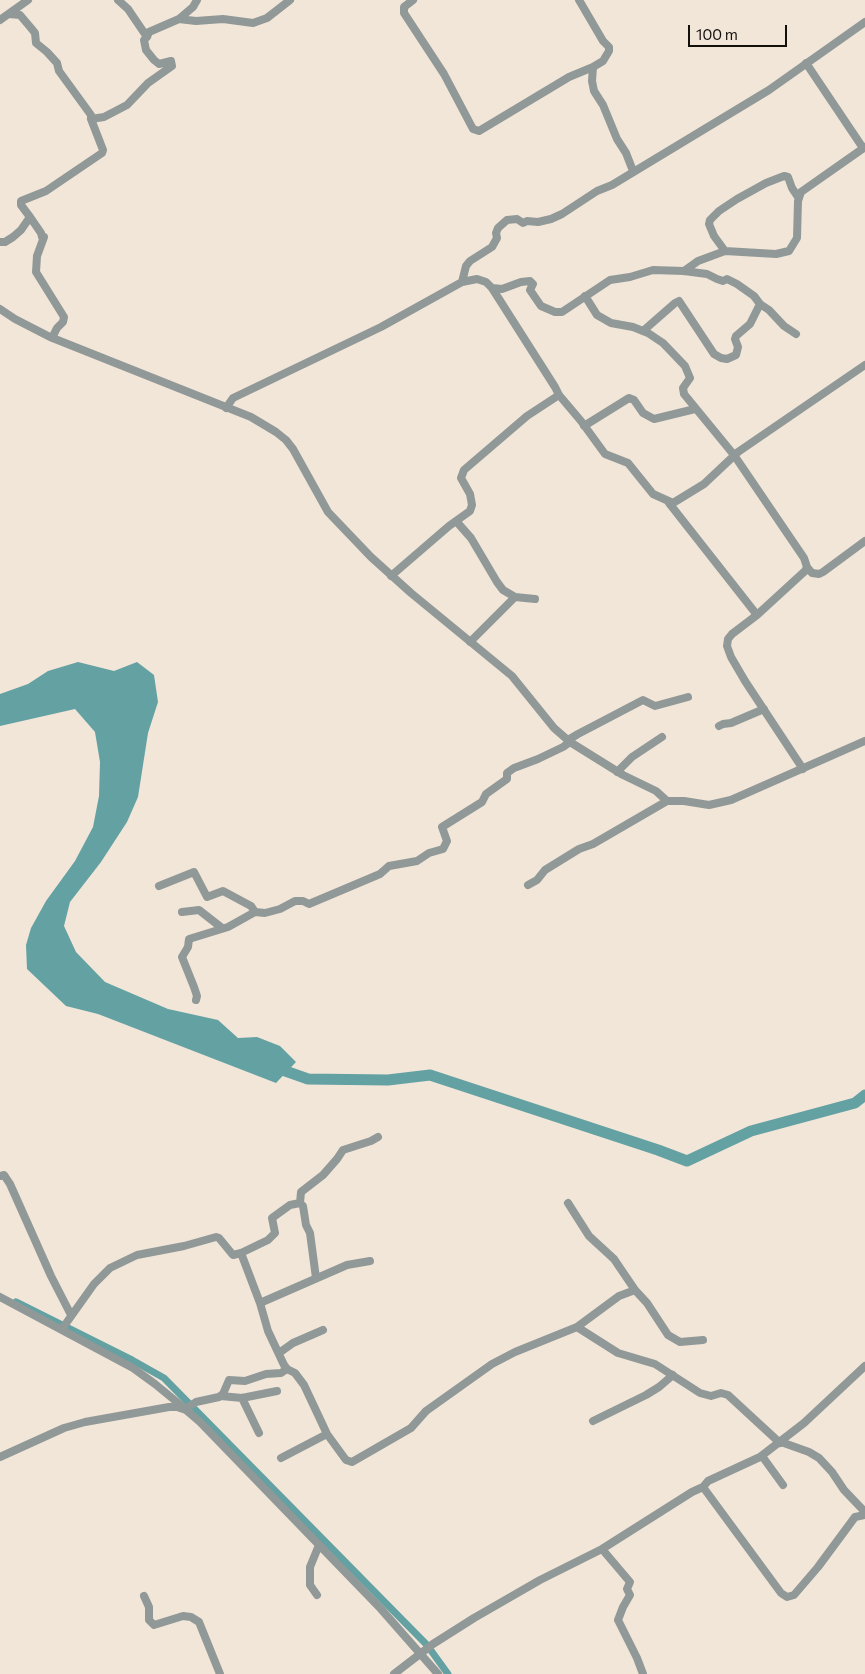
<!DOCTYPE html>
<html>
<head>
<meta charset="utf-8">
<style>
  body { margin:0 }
  #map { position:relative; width:865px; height:1674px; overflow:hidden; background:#f2e6d9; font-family:Commissioner,sans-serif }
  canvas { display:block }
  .scale { position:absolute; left:688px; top:25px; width:99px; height:22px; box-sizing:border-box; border:2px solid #130f0b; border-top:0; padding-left:6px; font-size:15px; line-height:18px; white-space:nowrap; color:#130f0b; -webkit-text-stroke:4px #f2e6d9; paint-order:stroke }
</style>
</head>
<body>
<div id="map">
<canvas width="865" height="1674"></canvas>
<div class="scale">100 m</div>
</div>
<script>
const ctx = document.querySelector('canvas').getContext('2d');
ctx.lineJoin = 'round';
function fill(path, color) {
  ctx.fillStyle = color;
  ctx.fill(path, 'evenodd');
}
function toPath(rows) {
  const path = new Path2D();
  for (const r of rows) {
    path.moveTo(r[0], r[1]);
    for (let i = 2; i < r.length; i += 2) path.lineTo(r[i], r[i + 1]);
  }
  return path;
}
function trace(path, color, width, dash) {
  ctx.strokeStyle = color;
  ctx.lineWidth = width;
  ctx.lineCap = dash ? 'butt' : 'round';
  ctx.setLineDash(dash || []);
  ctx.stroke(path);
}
fill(toPath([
  [78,662,114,671,137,662,154,675,158,702,148,733,138,797,127,822,101,862,70,902,64,926,76,952,105,982,168,1009,218,1020,238,1038,257,1037,280,1046,296,1062,276,1083,98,1014,66,1006,27,969,26,945,31,928,46,901,75,861,93,827,99,796,100,762,95,732,75,709,0,726,0,694,28,684,48,671]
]), '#63a1a3');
trace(toPath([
  [16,1302,132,1360,164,1378,427,1645,448,1674]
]), '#63a1a3', 7);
trace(toPath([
  [274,1067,308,1079,388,1080,430,1075,658,1150,687,1161,751,1131,855,1103,865,1095]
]), '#63a1a3', 11);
trace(toPath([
  [118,0,128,9,147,37],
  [413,0,404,7,404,13,444,74,473,129,479,131,569,77,593,67,603,61,609,51,609,47,603,41,579,0],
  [9,14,20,15,31,28,35,33,36,43,47,52,57,63,59,71,91,115,91,119,104,117,127,105,148,83,172,66,171,61,159,64,154,60,146,50,144,40,147,37,149,32,179,19,193,7,197,0],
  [179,19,196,21,223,19,253,23,267,18,290,0],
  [0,20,28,0],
  [806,63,863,148],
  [593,67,592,81,594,91,603,105,617,139,626,153,633,171],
  [30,217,41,233,42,237,44,237,37,256,36,272,64,317,63,322,57,328,52,338],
  [0,242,5,242,13,237,21,230,30,217,21,205,21,201,46,191,102,153,103,150,91,119],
  [725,251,714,236,709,224,710,220,719,211,737,199,766,183,784,176,788,177,792,188,798,197],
  [684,271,698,261,725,251,776,254,789,251,797,238,798,201,801,192,865,147],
  [462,282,466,266,470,261,492,247,497,238,496,233,498,228,507,220,517,219,523,223,527,221,538,222,551,219,562,214,597,191,612,185,769,90,865,22],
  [492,288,502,289,521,282,530,281,533,284,530,290,541,306,555,312,562,312,610,280,630,277,653,270,684,271,707,274,717,279,723,281,727,279,737,284,754,296,760,304,769,310,784,326,796,334],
  [585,296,597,315,611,323,633,327,648,333,663,343,685,366,690,378,683,388,684,394,734,455,804,558,807,567,805,571,757,615,732,634,728,639,727,646,731,657,745,681,803,769],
  [0,309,15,319,50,337,251,417,276,432,286,440,293,449,328,512,371,557,411,593,512,676,554,728,570,742,623,775,656,791,667,801,684,801,709,805,731,800,865,741],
  [643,331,675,303,679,301,714,354,721,358,727,359,736,355,738,347,735,339,736,336,750,324,760,304],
  [226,408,233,398,381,327,462,282,477,279,486,282,492,288,555,387,559,395,581,421,605,454,628,463,653,494,673,503,704,484,738,452,865,365],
  [584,426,629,398,634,400,643,413,654,419,695,409],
  [669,503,757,615],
  [456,521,471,538,497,582,503,590,515,597,535,599],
  [807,567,812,573,819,574,823,572,865,541],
  [391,576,449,526,470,511,472,505,470,494,461,478,464,470,527,416,559,395],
  [470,642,515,597],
  [719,726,723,724,731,723,764,709],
  [568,740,578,734,643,700,655,706,688,697],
  [617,772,632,757,662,737],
  [528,885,537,880,545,870,579,849,593,844,667,801],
  [159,886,194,872,207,897,223,891,251,906,255,912],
  [182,912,199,910,222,928],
  [196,1000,197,996,194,987,182,957,188,947,189,939,228,927,255,912,265,913,280,909,295,901,303,901,309,904,380,874,389,866,417,861,429,853,443,849,447,841,442,827,482,802,486,794,507,779,507,773,514,768,538,759,563,747,570,742],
  [0,1176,4,1175,10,1184,51,1276,71,1315],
  [568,1203,589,1236,614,1259,635,1290,647,1303,668,1335,680,1342,703,1340],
  [241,1253,268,1240,275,1233,272,1218,290,1205,300,1203],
  [316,1278,310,1233,306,1225,303,1206,300,1203,301,1192,323,1175,337,1159,343,1150,371,1141,378,1137],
  [0,1297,133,1368,155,1384,183,1407],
  [260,1303,347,1265,370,1261],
  [577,1327,619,1296,635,1290],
  [62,1329,94,1284,110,1268,137,1255,184,1246,216,1237,219,1238,233,1255,241,1253,260,1303,268,1331,284,1365,287,1369,281,1373,266,1374,245,1381,229,1380,223,1394,219,1397,196,1402,185,1409],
  [279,1353,293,1343,323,1330],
  [287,1369,295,1373,304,1385,327,1434,346,1460,352,1462,411,1428,426,1411,492,1364,515,1352,577,1327,618,1353,655,1364,700,1393,711,1396,721,1393,728,1395,780,1443],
  [221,1396,242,1398,277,1391],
  [242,1398,259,1433],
  [593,1421,646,1395,659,1387,673,1375],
  [781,1442,809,1452,819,1458,832,1472,844,1490,865,1512],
  [762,1456,783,1485],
  [0,1457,64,1428,85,1422,169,1407,177,1407,186,1410,200,1422,381,1609,438,1674],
  [281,1458,327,1434],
  [703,1487,781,1593,787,1597,794,1595,818,1567,855,1517,865,1515],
  [602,1549,630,1582,627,1589,630,1595,623,1607,618,1620,637,1658,643,1674],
  [317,1595,310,1585,310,1567,319,1545],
  [144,1596,149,1607,149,1620,154,1625,183,1616,191,1617,199,1622,220,1674],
  [394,1674,433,1644,474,1618,540,1580,602,1549,692,1492,703,1487,708,1481,760,1457,804,1423,865,1366]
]), '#909997', 8);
</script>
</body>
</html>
